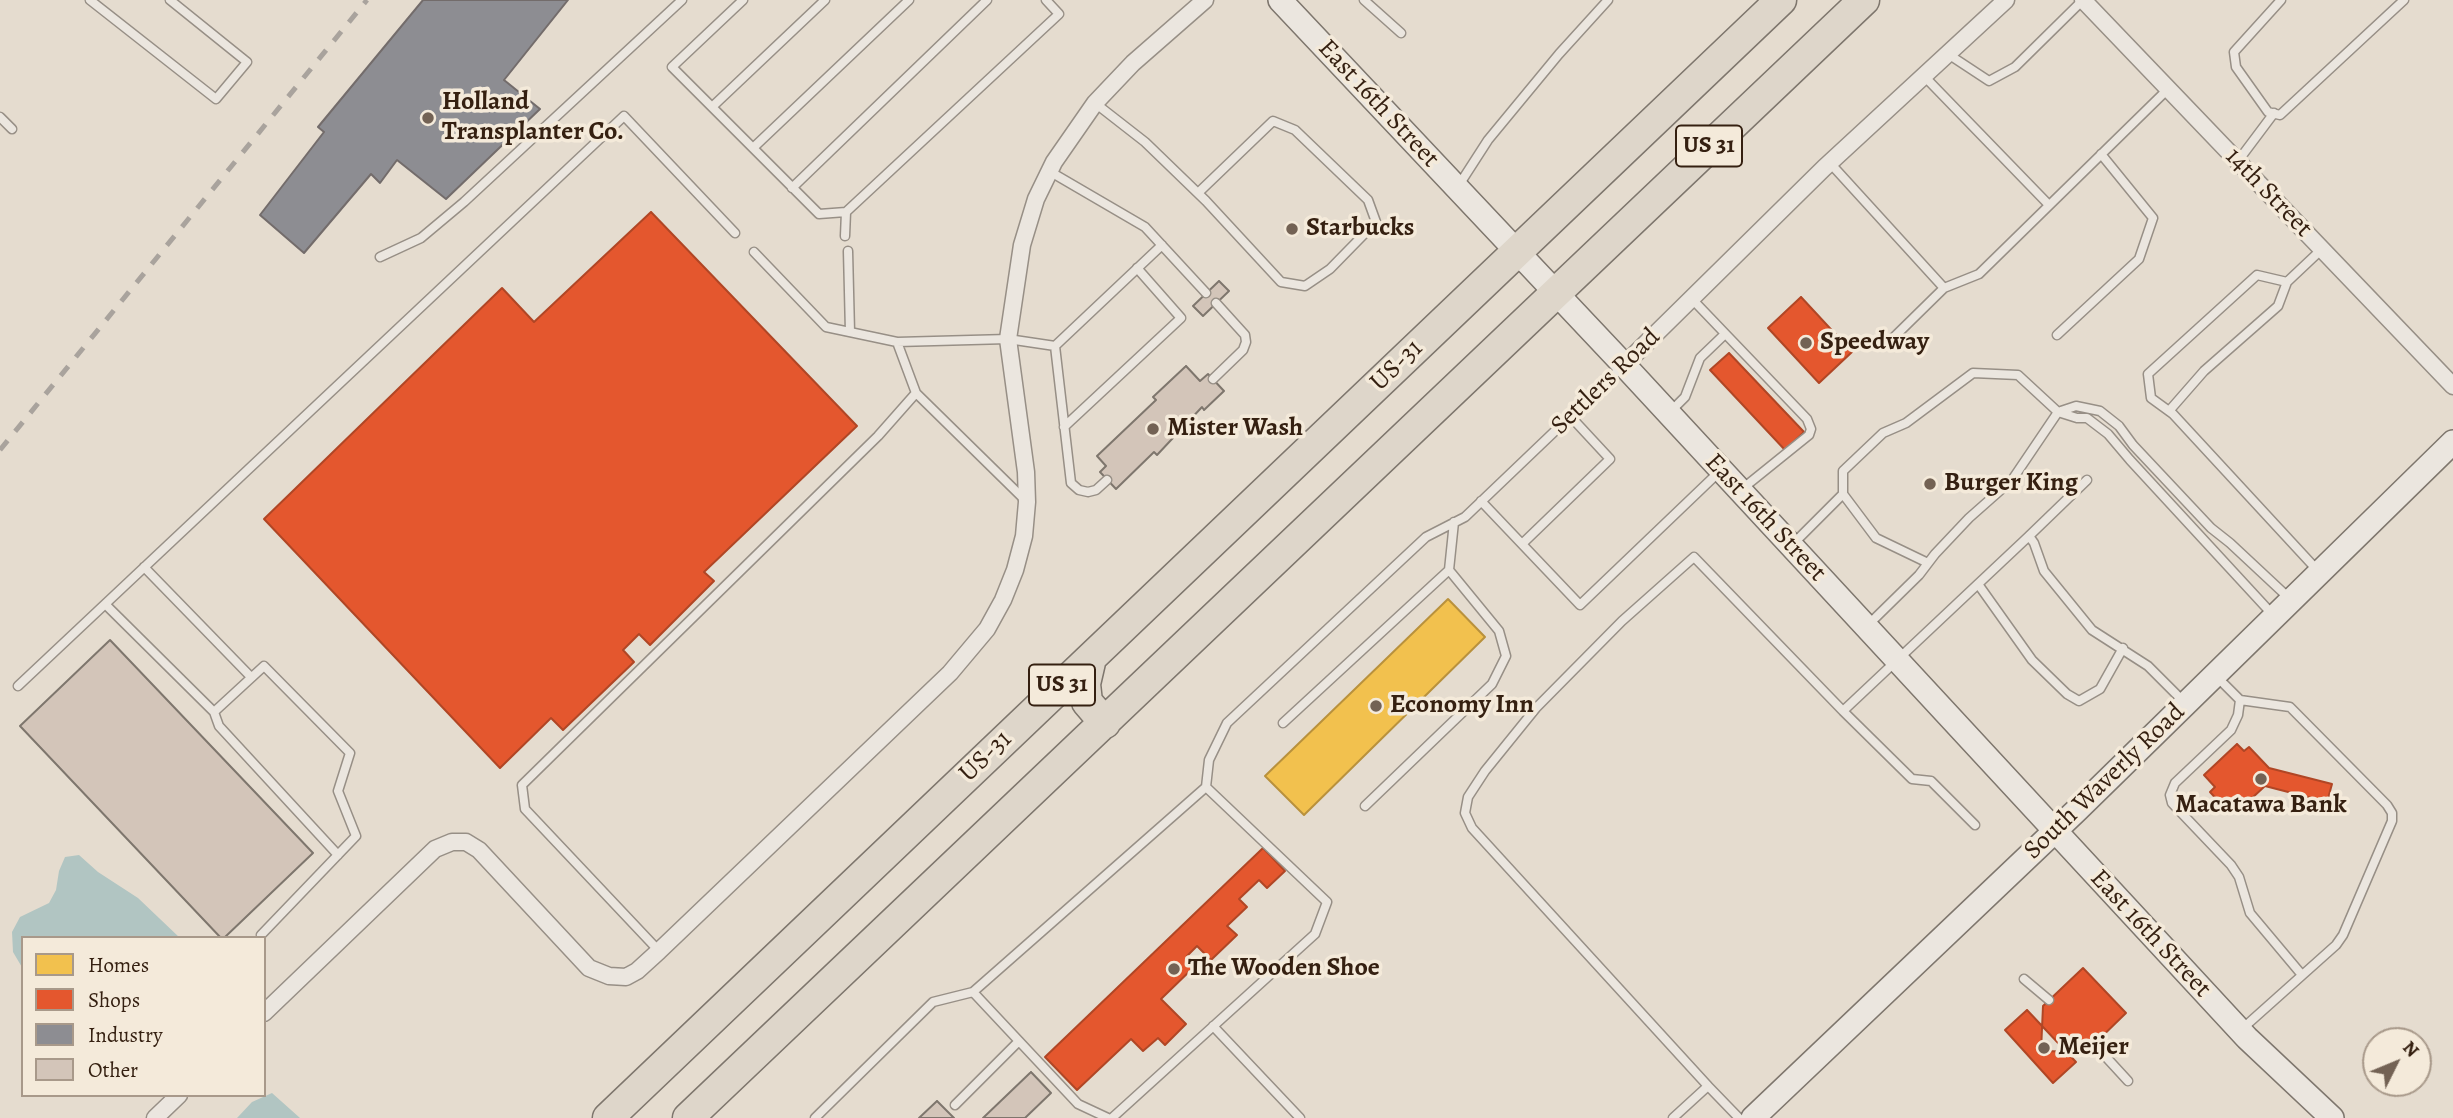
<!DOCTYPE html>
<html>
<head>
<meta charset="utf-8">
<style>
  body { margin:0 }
  #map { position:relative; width:2453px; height:1118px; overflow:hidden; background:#e5dccf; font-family:Alegreya,serif }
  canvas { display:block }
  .legend { position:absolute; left:21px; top:936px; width:245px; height:161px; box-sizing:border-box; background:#f4eada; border:2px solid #a8998a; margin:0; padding:9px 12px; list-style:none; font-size:21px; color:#352011 }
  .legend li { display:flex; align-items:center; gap:14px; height:35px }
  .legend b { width:35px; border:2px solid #a8998a }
  .north { position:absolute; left:2362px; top:1027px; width:70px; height:70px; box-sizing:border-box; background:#f4eada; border:2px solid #a8998a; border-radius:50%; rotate:47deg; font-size:19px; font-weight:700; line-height:28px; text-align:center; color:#352011 }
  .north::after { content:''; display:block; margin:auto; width:24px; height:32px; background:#736254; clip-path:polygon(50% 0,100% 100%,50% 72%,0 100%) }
</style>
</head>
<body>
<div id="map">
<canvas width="2453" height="1118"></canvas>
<ul class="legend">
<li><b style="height:19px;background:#f2c14e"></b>Homes</li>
<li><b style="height:19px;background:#e4572e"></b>Shops</li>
<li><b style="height:19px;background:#8d8d92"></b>Industry</li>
<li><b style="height:19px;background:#d3c5b9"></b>Other</li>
</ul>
<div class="north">N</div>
</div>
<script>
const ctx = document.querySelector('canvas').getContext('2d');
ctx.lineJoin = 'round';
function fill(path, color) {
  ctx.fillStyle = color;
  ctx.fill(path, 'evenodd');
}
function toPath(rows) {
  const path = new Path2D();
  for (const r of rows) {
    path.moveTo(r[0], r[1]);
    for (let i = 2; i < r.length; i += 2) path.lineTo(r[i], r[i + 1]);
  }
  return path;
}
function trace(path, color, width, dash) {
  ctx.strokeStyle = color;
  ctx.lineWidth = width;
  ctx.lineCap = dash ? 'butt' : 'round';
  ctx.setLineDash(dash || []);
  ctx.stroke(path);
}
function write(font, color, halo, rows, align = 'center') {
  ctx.font = font + ' Alegreya,serif';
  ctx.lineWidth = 7;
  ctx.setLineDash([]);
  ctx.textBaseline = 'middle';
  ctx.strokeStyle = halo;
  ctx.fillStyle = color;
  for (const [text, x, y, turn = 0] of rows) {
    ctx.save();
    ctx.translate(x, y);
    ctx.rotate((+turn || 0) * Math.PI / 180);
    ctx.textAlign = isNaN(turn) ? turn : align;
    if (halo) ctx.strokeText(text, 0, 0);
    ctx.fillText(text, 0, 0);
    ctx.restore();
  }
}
fill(toPath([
  [79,855,98,872,138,898,180,938,23,938,23,969,13,952,12,932,20,917,49,903,56,890,59,871,65,857],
  [272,1093,300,1118,237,1118,252,1102]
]), '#b1c5c2');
const homes = toPath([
  [1448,599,1485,637,1304,815,1265,776,1448,599]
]);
fill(homes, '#f2c14e');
trace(homes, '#b9913c', 2);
const shops = toPath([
  [651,212,857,426,704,572,714,581,650,645,639,634,623,650,634,662,563,730,551,718,500,768,264,519,502,288,534,322,651,212],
  [1801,297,1852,352,1819,383,1768,328,1801,297],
  [1729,353,1804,432,1785,450,1710,370,1729,353],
  [2237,744,2244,751,2249,747,2269,768,2332,784,2327,802,2265,786,2237,812,2226,800,2221,804,2210,792,2215,787,2204,775,2237,744],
  [1263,848,1285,871,1267,888,1259,880,1239,899,1247,907,1227,926,1237,935,1211,960,1197,946,1187,956,1196,965,1161,999,1186,1024,1165,1045,1158,1038,1143,1051,1131,1039,1077,1090,1045,1057,1263,848],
  [2083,968,2126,1013,2086,1052,2041,1051,2043,1006,2083,968],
  [2027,1010,2076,1062,2053,1083,2005,1030,2027,1010]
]);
fill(shops, '#e4572e');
trace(shops, '#b04625', 2);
const industry = toPath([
  [423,0,568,0,504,80,540,109,446,199,397,160,380,183,371,174,304,253,260,215,324,132,318,127,423,0]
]);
fill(industry, '#8d8d92');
trace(industry, '#736c6b', 2);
const building = toPath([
  [1219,281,1229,291,1203,316,1193,306,1219,281],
  [1186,366,1200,381,1208,374,1224,391,1204,410,1202,407,1157,455,1154,452,1116,489,1100,472,1106,466,1097,456,1156,400,1153,397,1186,366],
  [110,640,313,853,224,938,221,938,20,726,110,640],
  [1031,1072,1051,1093,1025,1118,983,1118,1031,1072],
  [937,1101,954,1118,919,1118,937,1101]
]);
fill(building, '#d3c5b9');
trace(building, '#7e766d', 2);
const lane = toPath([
  [90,0,216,99,247,62,170,0],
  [743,0,672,67,819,214,846,212,1059,14,1046,0],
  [1364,0,1401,33],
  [2281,0,2234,52,2236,67,2268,112,2280,115,2404,0],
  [1948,54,1989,81,2015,67,2083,0],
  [1924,76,2049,205],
  [1095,103,1145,142,1206,201,1281,282,1305,286,1330,269,1376,222,1368,200,1295,130,1273,121,1198,193],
  [712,107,825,0],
  [0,117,12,129],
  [753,148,909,0],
  [2238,161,2274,113],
  [1830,163,1944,288],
  [1049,171,1145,227,1206,293],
  [1459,185,1488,140,1559,54,1608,0],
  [792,188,987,0],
  [845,236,846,212],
  [848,251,850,332],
  [754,252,826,327,897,342],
  [380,257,421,238,464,202,682,0],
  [1692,299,1807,419,1811,429,1809,435,1742,489],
  [2057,335,2139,259,2153,218,2101,154],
  [1890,341,1944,288,1979,274,2168,89],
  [1055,346,1071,483,1079,490,1088,492,1096,490,1107,480],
  [1055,346,1162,245],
  [1213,379,1243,350,1246,342,1245,335,1216,303],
  [916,393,1024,499],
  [2169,411,2204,371,2278,306,2287,282],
  [1670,412,1685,397,1700,358,1725,334],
  [1064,427,1181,318,1137,268],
  [2087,480,2029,536,2034,543,2044,571,2092,630,2148,666,2184,702],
  [1481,501,1580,605,1719,472],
  [1522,544,1610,459,1571,417],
  [1793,544,1843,494],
  [1928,563,1876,538,1843,494,1843,471,1883,433,1906,423,1973,373,2018,375,2058,412,2077,418,2087,418,2108,434,2130,460,2273,615],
  [144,567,251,677],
  [2319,572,2173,414,2151,398,2148,374,2257,275,2287,282,2322,249],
  [1978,584,2032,660,2067,694,2079,701,2100,689,2123,648],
  [105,604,214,712,264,666,350,753,338,791,356,836,261,935],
  [1867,626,1919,575,1935,554,1969,518,2012,480,2058,412,2076,406,2100,411,2119,426,2133,445,2211,528,2230,543,2290,599],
  [2216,676,2240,700,2290,707,2387,805,2392,813,2392,821,2343,935,2336,945,2242,1029],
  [18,686,624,116,735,233],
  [2240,700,2238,715,2231,730,2175,783,2170,795,2172,803,2231,865,2239,877,2250,913,2302,975],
  [1843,711,1912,779,1931,781,1975,825],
  [214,712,219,726,338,855],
  [1283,723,1449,570],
  [1365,806,1492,684,1506,656,1499,631,1449,570,1454,522],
  [659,951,525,809,522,785,878,436,916,393,897,342,1008,339,1055,346],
  [2024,979,2049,1000],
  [1213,1026,1300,1118],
  [2094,1044,2128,1081],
  [1708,1086,1739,1118],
  [955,1105,1019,1041],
  [815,1118,933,1002,973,992],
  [1108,1118,1078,1104,973,992,1206,787,1209,760,1227,723,1426,537,1465,517,1623,366],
  [1112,1118,1315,934,1327,902,1206,787],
  [1673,1118,1708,1086,1472,828,1465,813,1468,797,1485,771,1536,708,1622,621,1694,557,1843,711,2029,536]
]);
const street = toPath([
  [2083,0,2453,386],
  [1624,365,1824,168,2006,0],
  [264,1013,435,849,452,842,466,842,479,850,589,968,609,976,626,977,637,971,659,951,950,673,987,629,1003,600,1015,570,1024,536,1027,502,1026,472,1008,339,1022,245,1036,199,1054,162,1095,103,1133,63,1205,0],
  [155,1118,179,1095]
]);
const secondary = toPath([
  [1280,0,1624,365,2247,1038,2332,1118],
  [1753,1118,2076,811,2453,442]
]);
const highway = toPath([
  [1091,658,1085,684,1087,702,1105,723],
  [608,1118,1781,0],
  [688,1118,1864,0]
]);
trace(lane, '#978f86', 11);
trace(street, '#978f86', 19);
trace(secondary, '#7e766d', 26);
trace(highway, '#7e766d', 33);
trace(lane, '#ebe6df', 8);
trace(street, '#ebe6df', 16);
trace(secondary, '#ebe6df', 23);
trace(highway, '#ded6ca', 30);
trace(toPath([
  [0,450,367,0]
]), '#a9a39d', 5, [12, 12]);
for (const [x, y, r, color] of [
  [428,118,7,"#736254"],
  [1292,229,7,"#736254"],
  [1806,343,7,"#736254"],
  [1153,429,7,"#736254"],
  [1930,484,7,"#736254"],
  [1376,706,7,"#736254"],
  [2261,779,7,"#736254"],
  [1174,969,7,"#736254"],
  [2044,1048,7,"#736254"]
]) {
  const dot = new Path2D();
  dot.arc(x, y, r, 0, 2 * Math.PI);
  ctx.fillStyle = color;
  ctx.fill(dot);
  trace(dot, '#f4eada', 2.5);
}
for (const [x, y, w] of [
  [1709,146,66],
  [1062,685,66]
]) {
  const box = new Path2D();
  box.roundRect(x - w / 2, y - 20.5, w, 41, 5);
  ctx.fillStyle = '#f4eada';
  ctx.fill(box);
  trace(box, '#352011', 2);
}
write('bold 24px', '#352011', null, [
  ["US 31",1709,146],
  ["US 31",1062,685]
]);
write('bold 26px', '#352011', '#f4eada', [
  ["Holland",442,103],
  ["Transplanter Co.",442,133],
  ["Starbucks",1306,229],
  ["Speedway",1820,343],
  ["Mister Wash",1167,429],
  ["Burger King",1944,484],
  ["Economy Inn",1390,706],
  ["Macatawa Bank",2261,806,"center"],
  ["The Wooden Shoe",1188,969],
  ["Meijer",2058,1048]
], 'left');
write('26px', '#352011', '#f4eada', [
  ["East 16th Street",1378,104,47],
  ["14th Street",2268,193,46],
  ["US-31",1397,366,-44],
  ["Settlers Road",1606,382,-44],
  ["East 16th Street",1765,518,47],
  ["US-31",986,757,-44],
  ["South Waverly Road",2105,782,-44],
  ["East 16th Street",2150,934,47]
]);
</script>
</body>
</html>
